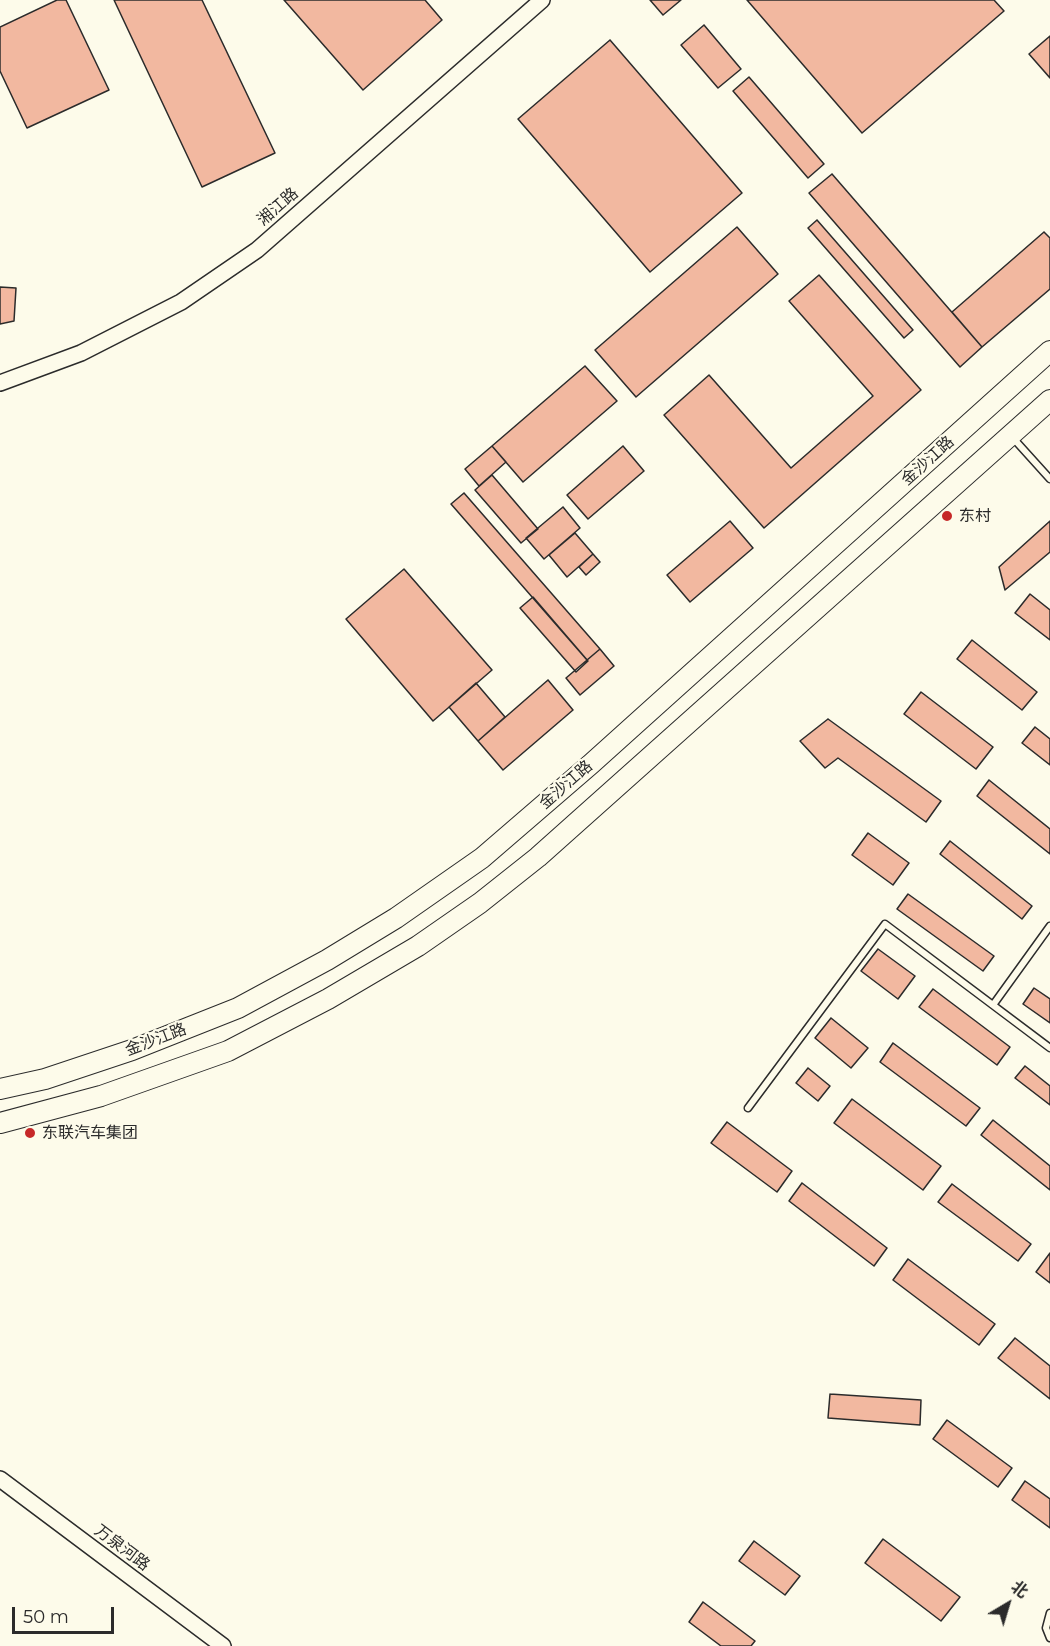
<!DOCTYPE html>
<html>
<head>
<meta charset="utf-8">
<style>
  body { margin:0 }
  #map { position:relative; width:1050px; height:1646px; overflow:hidden; background:#fdfbea; font-family:Montserrat,"Noto Sans SC",sans-serif }
  canvas { display:block }
  .north { position:absolute; left:978px; top:1574px; width:60px; height:60px; -webkit-text-stroke:4px #fdfbea; paint-order:stroke; rotate:38deg; font-size:16px; font-weight:700; line-height:24px; text-align:center; color:#2b2b2b }
  .north::after { content:''; display:block; margin:auto; width:21px; height:27px; background:#2b2b2b; clip-path:polygon(50% 0,100% 100%,50% 72%,0 100%) }
  .scale { position:absolute; left:12px; top:1607px; width:102px; height:27px; box-sizing:border-box; border:3px solid #2b2b2b; border-top:0; padding-left:8px; font-size:18px; line-height:21px; white-space:nowrap; color:#2b2b2b; -webkit-text-stroke:4px #fdfbea; paint-order:stroke }
</style>
</head>
<body>
<div id="map">
<canvas width="1050" height="1646"></canvas>
<div class="north">北</div>
<div class="scale">50 m</div>
</div>
<script>
const ctx = document.querySelector('canvas').getContext('2d');
ctx.lineJoin = 'round';
function fill(path, color) {
  ctx.fillStyle = color;
  ctx.fill(path, 'evenodd');
}
function toPath(rows) {
  const path = new Path2D();
  for (const r of rows) {
    path.moveTo(r[0], r[1]);
    for (let i = 2; i < r.length; i += 2) path.lineTo(r[i], r[i + 1]);
  }
  return path;
}
function trace(path, color, width, dash) {
  ctx.strokeStyle = color;
  ctx.lineWidth = width;
  ctx.lineCap = dash ? 'butt' : 'round';
  ctx.setLineDash(dash || []);
  ctx.stroke(path);
}
function write(font, color, halo, rows, align = 'center') {
  ctx.font = font + ' Montserrat,"Noto Sans SC",sans-serif';
  ctx.lineWidth = 4.5;
  ctx.setLineDash([]);
  ctx.textBaseline = 'middle';
  ctx.strokeStyle = halo;
  ctx.fillStyle = color;
  for (const [text, x, y, turn = 0] of rows) {
    ctx.save();
    ctx.translate(x, y);
    ctx.rotate((+turn || 0) * Math.PI / 180);
    ctx.textAlign = isNaN(turn) ? turn : align;
    if (halo) ctx.strokeText(text, 0, 0);
    ctx.fillText(text, 0, 0);
    ctx.restore();
  }
}
const building = toPath([
  [57,0,66,0,109,90,27,128,0,71,0,27,57,0],
  [114,0,202,0,275,153,202,187,114,0],
  [284,0,425,0,442,20,363,90,284,0],
  [650,0,681,0,663,15,650,0],
  [747,0,994,0,1004,11,862,133,747,0],
  [704,25,741,69,718,88,681,45,704,25],
  [1050,36,1050,78,1029,54,1050,36],
  [610,40,742,193,650,272,518,119,610,40],
  [749,77,824,164,808,178,733,91,749,77],
  [832,174,982,347,960,367,809,193,832,174],
  [817,220,913,330,904,338,808,228,817,220],
  [737,227,778,274,636,397,595,350,737,227],
  [1044,232,1050,238,1050,289,982,347,952,312,1044,232],
  [819,275,921,390,764,528,664,415,709,375,791,468,873,396,789,301,819,275],
  [0,287,16,288,14,321,0,324,0,287],
  [585,366,617,401,523,482,492,446,585,366],
  [492,446,506,462,479,486,465,469,492,446],
  [623,446,644,471,588,519,567,495,623,446],
  [492,475,538,529,521,543,475,490,492,475],
  [464,493,600,649,587,660,451,504,464,493],
  [563,507,580,528,544,559,526,538,563,507],
  [730,521,753,548,690,602,667,575,730,521],
  [1050,521,1050,552,1005,590,999,567,1050,521],
  [575,533,593,554,567,577,549,555,575,533],
  [593,554,600,562,586,575,579,567,593,554],
  [404,569,492,670,433,721,346,619,404,569],
  [1030,594,1050,610,1050,640,1015,613,1030,594],
  [533,597,588,661,576,672,520,608,533,597],
  [972,640,1037,692,1022,710,957,659,972,640],
  [600,649,614,666,580,695,566,678,600,649],
  [548,680,573,710,503,770,478,741,548,680],
  [476,683,505,717,478,741,449,707,476,683],
  [921,692,993,747,976,769,904,714,921,692],
  [828,719,941,801,926,822,838,758,825,768,800,741,828,719],
  [1035,727,1050,739,1050,765,1022,743,1035,727],
  [989,780,1050,829,1050,854,977,796,989,780],
  [868,833,909,863,893,885,852,855,868,833],
  [950,841,1032,906,1022,919,940,854,950,841],
  [908,894,994,956,983,971,897,909,908,894],
  [878,949,915,976,898,999,861,971,878,949],
  [1034,988,1050,999,1050,1023,1023,1004,1034,988],
  [933,989,1010,1047,997,1065,919,1007,933,989],
  [831,1018,868,1048,851,1068,815,1038,831,1018],
  [893,1043,980,1108,966,1126,880,1062,893,1043],
  [1025,1066,1050,1086,1050,1105,1015,1078,1025,1066],
  [808,1068,830,1086,818,1101,796,1083,808,1068],
  [852,1099,941,1166,923,1190,834,1123,852,1099],
  [993,1120,1050,1166,1050,1190,981,1135,993,1120],
  [727,1122,792,1171,777,1192,711,1143,727,1122],
  [802,1183,887,1248,874,1266,789,1201,802,1183],
  [952,1184,1031,1244,1018,1261,938,1202,952,1184],
  [1050,1253,1050,1283,1036,1272,1050,1253],
  [908,1259,995,1324,979,1345,893,1280,908,1259],
  [1015,1338,1050,1366,1050,1399,998,1358,1015,1338],
  [830,1394,921,1400,920,1425,828,1418,830,1394],
  [947,1420,1012,1468,998,1487,933,1439,947,1420],
  [1025,1481,1050,1499,1050,1528,1012,1500,1025,1481],
  [883,1539,960,1597,941,1621,865,1563,883,1539],
  [754,1541,800,1576,785,1595,739,1561,754,1541],
  [703,1602,755,1641,751,1646,721,1646,689,1622,703,1602]
]);
fill(building, '#f2b8a0');
trace(building, '#2b2b2b', 1.5);
const service = toPath([
  [1013,438,1050,479],
  [993,1005,1050,926],
  [748,1108,885,924,1050,1048],
  [1050,1613,1046,1628,1050,1638]
]);
const tertiary = toPath([
  [0,383,81,353,181,302,257,250,542,0],
  [0,1479,223,1646]
]);
const primary = toPath([
  [0,1089,45,1079,132,1050,238,1008,327,960,396,918,482,858,591,764,1050,351],
  [0,1123,101,1096,228,1051,328,999,418,946,480,903,538,857,1050,400]
]);
trace(service, '#2b2b2b', 9);
trace(tertiary, '#2b2b2b', 18);
trace(primary, '#2b2b2b', 22);
trace(service, '#fdfbea', 6);
trace(tertiary, '#fdfbea', 15);
trace(primary, '#fdfbea', 20);
for (const [x, y, r, color] of [
  [947,516,6,"#c62828"],
  [30,1133,6,"#c62828"]
]) {
  const dot = new Path2D();
  dot.arc(x, y, r, 0, 2 * Math.PI);
  ctx.fillStyle = color;
  ctx.fill(dot);
  trace(dot, '#fdfbea', 2);
}
write('16px', '#2b2b2b', '#fdfbea', [
  ["湘江路",278,207,-41],
  ["金沙江路",928,461,-42],
  ["金沙江路",566,785,-41],
  ["金沙江路",156,1040,-21],
  ["万泉河路",122,1548,37]
]);
write('16px', '#2b2b2b', '#fdfbea', [
  ["东村",959,516],
  ["东联汽车集团",42,1133]
], 'left');
</script>
</body>
</html>
